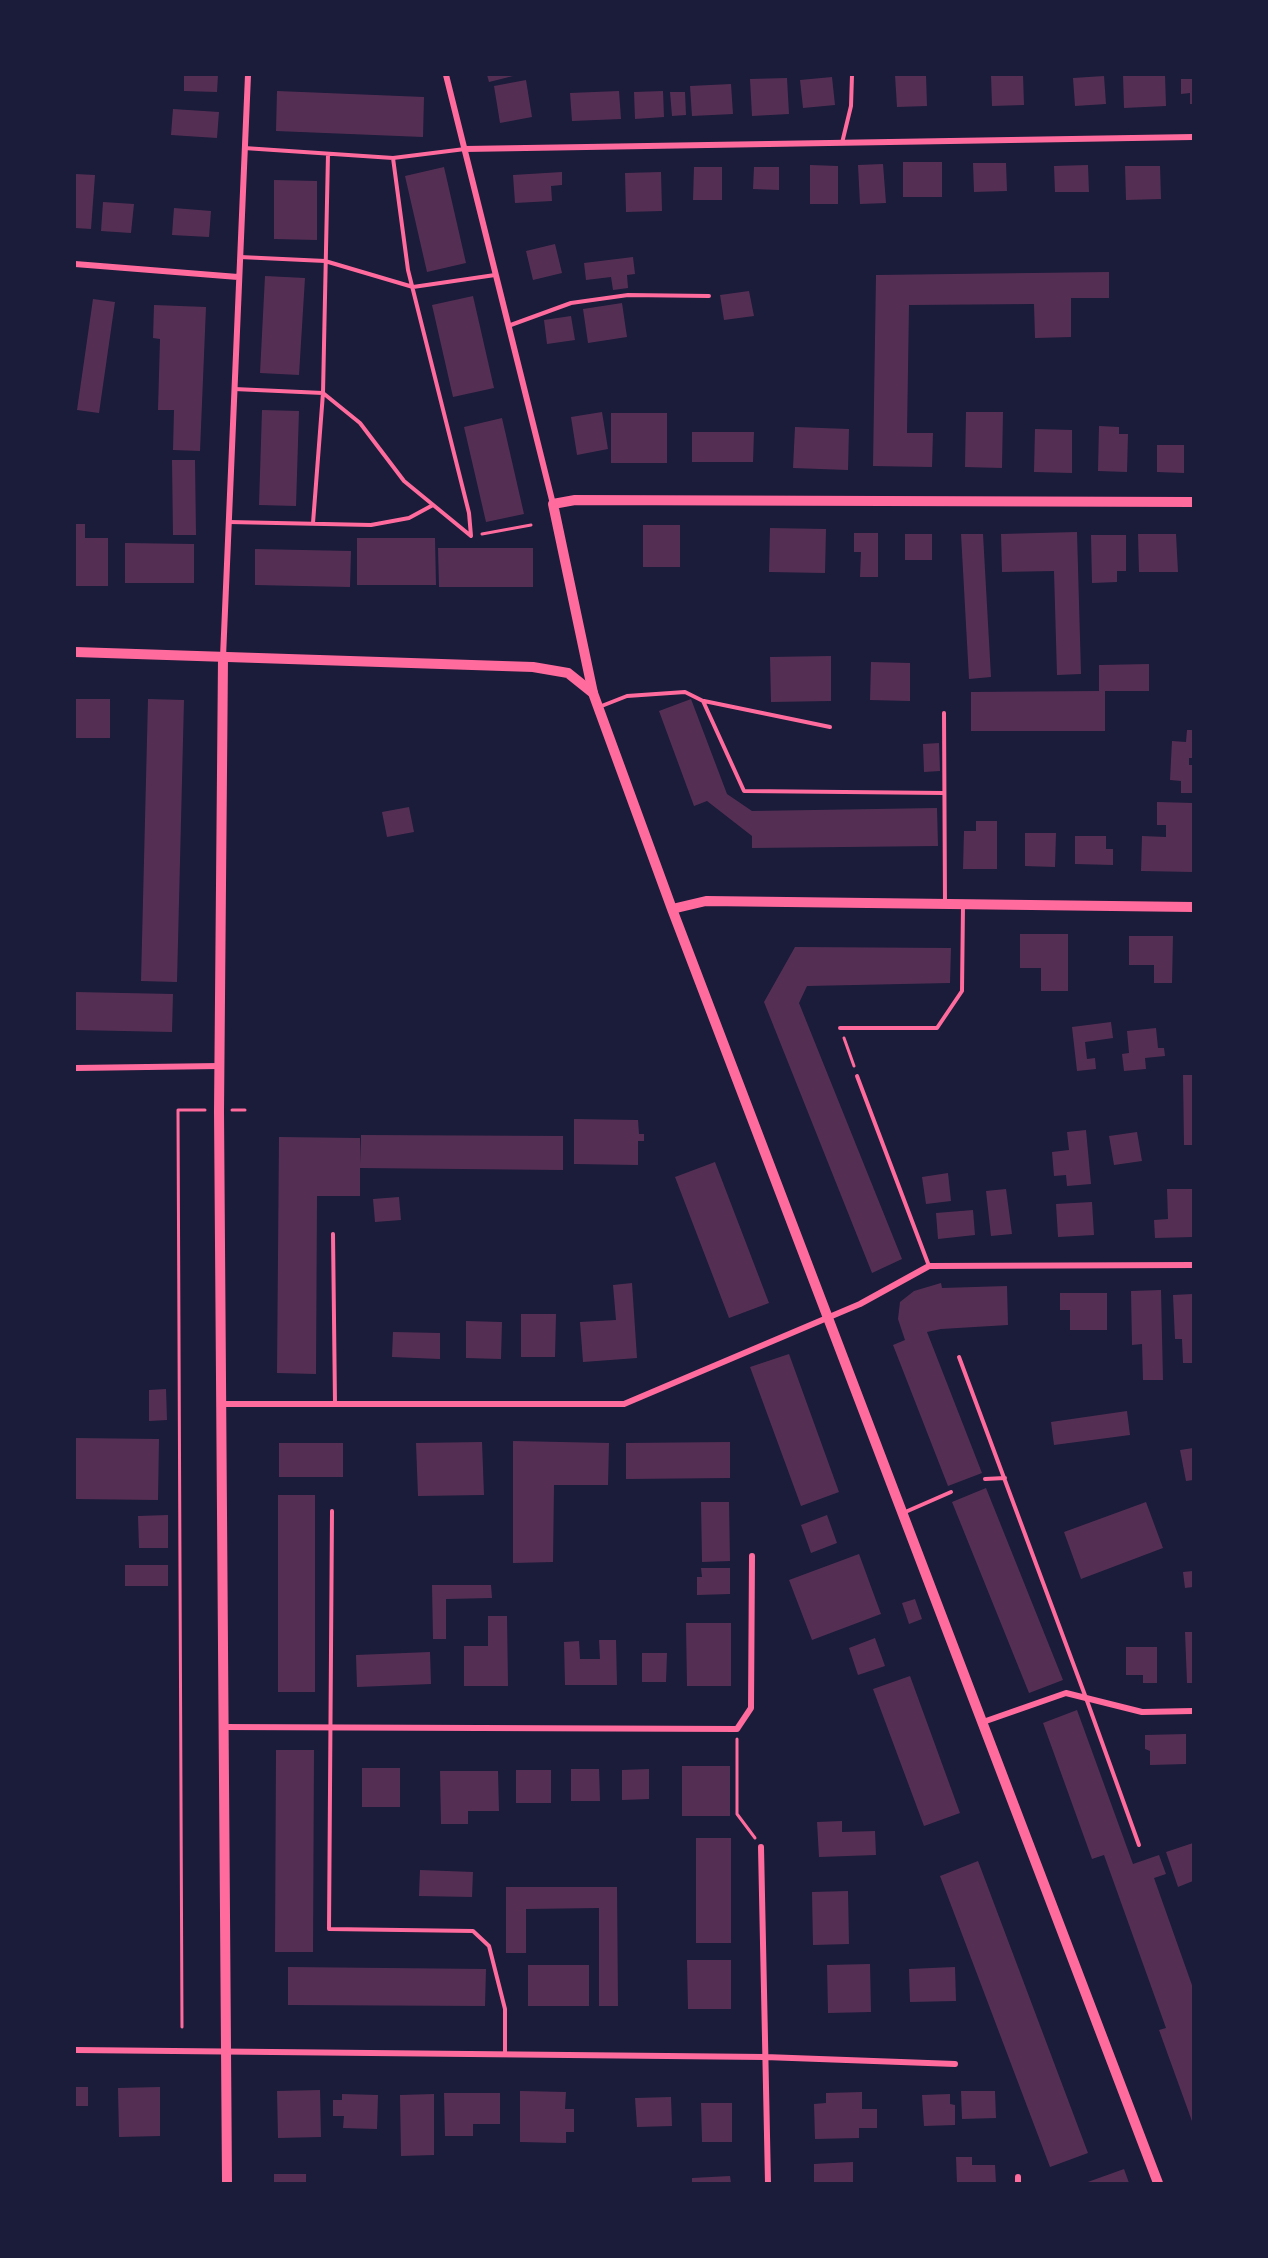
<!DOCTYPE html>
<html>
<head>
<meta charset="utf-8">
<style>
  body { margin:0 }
  #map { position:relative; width:1268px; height:2258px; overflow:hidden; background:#1b1b3a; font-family:"Source Sans 3",sans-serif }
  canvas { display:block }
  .frame { position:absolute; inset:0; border:76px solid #1b1b3a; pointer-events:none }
</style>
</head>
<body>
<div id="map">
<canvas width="1268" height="2258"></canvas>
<div class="frame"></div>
</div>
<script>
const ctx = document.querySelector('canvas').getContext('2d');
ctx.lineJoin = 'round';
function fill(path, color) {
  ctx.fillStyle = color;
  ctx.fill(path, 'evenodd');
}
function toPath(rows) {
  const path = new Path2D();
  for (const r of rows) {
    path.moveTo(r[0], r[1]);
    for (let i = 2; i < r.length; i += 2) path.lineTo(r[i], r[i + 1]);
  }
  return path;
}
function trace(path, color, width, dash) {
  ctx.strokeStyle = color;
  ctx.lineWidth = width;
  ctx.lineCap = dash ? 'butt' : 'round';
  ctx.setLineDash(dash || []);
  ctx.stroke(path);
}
fill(toPath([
  [184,75,218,75,217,92,184,91],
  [487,75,513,75,513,76,489,82],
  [895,75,926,75,927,106,897,107],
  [991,75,1023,75,1024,105,992,106],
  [1123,75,1165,75,1166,106,1124,108],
  [1104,76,1106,104,1075,106,1073,78],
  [832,77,835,105,803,108,800,80],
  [787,78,789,114,752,116,750,79],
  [1181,79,1193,79,1193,104,1190,104,1190,93,1181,94],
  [526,80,532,117,500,123,494,86],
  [731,84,733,114,692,116,690,86],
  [277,91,424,97,423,137,276,131],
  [619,91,621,119,572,121,570,93],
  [663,91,664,117,635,119,634,92],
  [670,92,685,92,686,115,672,116],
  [173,109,219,112,217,138,171,135],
  [903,162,942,162,942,197,903,197],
  [973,163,1006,163,1007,191,974,192],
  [883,164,886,203,860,204,858,165],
  [810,165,838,166,838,204,810,204],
  [1088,165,1089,192,1055,192,1054,166],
  [1125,166,1160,166,1161,199,1126,200],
  [444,167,466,263,427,272,405,176],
  [694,167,722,167,722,200,693,200],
  [754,167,779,167,779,190,753,189],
  [562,172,562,185,551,186,552,201,515,203,513,175],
  [661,172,662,211,626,212,625,173],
  [75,174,95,175,91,229,75,228],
  [274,180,317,181,317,240,274,239],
  [103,202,134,204,131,233,101,231],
  [174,208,211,211,209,237,172,235],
  [555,244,562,273,533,280,526,251],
  [633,257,635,274,627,275,628,288,613,290,611,277,586,280,584,263],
  [1109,272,1109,298,1071,298,1071,337,1035,338,1034,304,909,305,907,433,933,433,932,467,873,466,876,275],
  [265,276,305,278,299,375,260,373],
  [749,291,754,316,724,320,720,295],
  [473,296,494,388,453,397,432,305],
  [93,299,115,302,99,413,77,410],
  [622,303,627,337,588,343,583,309],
  [154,305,206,307,200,451,173,450,174,410,158,410,160,339,153,338],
  [571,316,575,340,547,344,544,320],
  [262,410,299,411,296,506,259,505],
  [602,412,608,449,577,455,571,417],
  [966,412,1003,412,1002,468,965,467],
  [611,413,667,413,667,463,611,463],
  [502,418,524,514,486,522,464,427],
  [1099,426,1119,427,1119,434,1128,434,1127,472,1098,471],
  [795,427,849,429,848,470,793,468],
  [1035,429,1072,430,1072,473,1034,472],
  [692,432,754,432,753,462,692,462],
  [1157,445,1184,445,1184,473,1157,472],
  [172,460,195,460,196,535,173,535],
  [75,524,85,524,85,538,108,538,108,586,75,586],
  [643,525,680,525,680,567,643,567],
  [770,528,826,529,825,573,769,572],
  [1077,532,1081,674,1057,675,1054,571,1002,572,1001,534],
  [854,533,878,533,878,577,860,577,861,552,854,552],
  [905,534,932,534,932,560,905,560],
  [961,534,983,534,991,677,969,679],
  [1138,534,1176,534,1178,572,1139,572],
  [1091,535,1126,535,1126,571,1117,571,1117,582,1092,583],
  [357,538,435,538,436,585,357,585],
  [125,543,194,544,194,583,125,583],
  [438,548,533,548,533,587,439,587],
  [255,549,351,551,350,587,255,585],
  [831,656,831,701,771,702,770,657],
  [871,662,910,663,910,701,870,700],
  [1149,664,1149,691,1105,691,1105,731,971,731,971,692,1099,691,1099,665],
  [75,699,110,699,110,738,75,738],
  [148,699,184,700,177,982,141,981],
  [691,699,727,794,752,811,937,808,938,846,752,848,752,836,707,801,694,806,659,711],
  [1187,730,1193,730,1193,758,1189,758,1189,765,1193,765,1193,793,1181,793,1181,781,1170,780,1172,741,1186,742],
  [939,743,940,771,924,772,923,744],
  [1157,802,1193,803,1193,872,1141,871,1142,836,1166,837,1166,825,1157,825],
  [409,807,414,832,387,837,382,812],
  [976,821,997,821,997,869,963,869,964,831,976,831],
  [1025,833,1056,833,1055,867,1025,866],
  [1075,836,1106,836,1106,849,1113,849,1113,865,1075,864],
  [1020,934,1068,934,1068,991,1041,991,1041,968,1020,968],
  [1129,936,1173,936,1172,983,1154,983,1154,965,1129,965],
  [795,947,951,948,950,983,807,986,799,1003,902,1259,872,1273,764,1002],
  [75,992,173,994,172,1032,75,1030],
  [1111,1022,1113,1038,1085,1042,1087,1059,1095,1058,1096,1069,1077,1071,1072,1027],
  [1156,1028,1158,1048,1164,1048,1165,1056,1145,1058,1146,1069,1124,1071,1122,1054,1129,1053,1127,1031],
  [1183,1075,1193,1075,1193,1145,1184,1145],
  [574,1119,638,1120,639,1134,644,1134,644,1141,638,1141,638,1165,574,1164],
  [1086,1130,1091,1184,1067,1186,1066,1175,1054,1176,1052,1152,1069,1150,1067,1132],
  [1137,1132,1142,1161,1114,1165,1109,1136],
  [361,1135,563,1136,563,1170,360,1168,360,1196,317,1196,316,1374,277,1373,279,1137,360,1138,361,1164],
  [715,1162,769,1303,729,1318,675,1177],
  [948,1173,951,1201,926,1204,922,1177],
  [1006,1189,1012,1234,991,1236,986,1191],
  [1167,1189,1193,1189,1193,1237,1155,1238,1154,1220,1168,1219],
  [399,1197,401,1220,375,1222,373,1199],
  [1092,1202,1094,1235,1058,1237,1056,1204],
  [973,1210,975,1235,938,1239,936,1213],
  [632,1283,637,1358,583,1362,580,1322,616,1320,613,1285],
  [941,1283,942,1288,1007,1286,1008,1325,941,1329,927,1332,982,1473,948,1486,893,1345,905,1340,898,1319,900,1302,914,1291],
  [1161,1290,1163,1380,1143,1380,1142,1344,1132,1345,1131,1291],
  [1060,1293,1107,1293,1107,1330,1070,1330,1070,1310,1060,1310],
  [1193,1294,1193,1363,1183,1363,1182,1339,1175,1339,1173,1295],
  [521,1314,556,1314,555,1357,521,1357],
  [466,1321,502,1322,501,1359,466,1358],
  [393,1332,440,1333,440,1359,392,1357],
  [789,1354,839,1492,801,1506,750,1367],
  [166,1389,167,1420,149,1421,149,1390],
  [1127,1411,1130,1435,1054,1445,1051,1422],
  [75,1438,159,1439,158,1500,75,1499],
  [513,1441,609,1443,608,1485,554,1485,553,1562,513,1563],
  [482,1442,484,1495,418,1496,416,1443],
  [730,1442,730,1478,626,1479,626,1443],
  [279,1443,343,1443,343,1477,279,1477],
  [1193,1448,1193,1480,1186,1481,1180,1450],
  [986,1488,1063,1680,1029,1693,952,1502],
  [278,1495,315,1495,315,1692,278,1692],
  [701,1502,729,1502,730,1561,702,1562],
  [1146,1502,1163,1548,1081,1579,1064,1532],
  [168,1515,168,1548,139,1548,138,1516],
  [827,1515,837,1543,811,1553,801,1525],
  [859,1554,881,1614,812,1640,789,1580],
  [125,1565,168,1565,168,1586,125,1586],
  [701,1568,730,1568,730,1594,697,1595,697,1577,702,1577],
  [1193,1571,1193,1587,1185,1588,1183,1572],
  [432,1585,491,1585,492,1598,446,1599,446,1639,433,1639],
  [915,1599,922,1619,909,1624,902,1603],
  [488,1616,507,1616,508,1686,464,1686,464,1646,488,1646],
  [686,1623,731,1623,731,1686,687,1686],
  [1185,1632,1193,1632,1193,1683,1187,1683],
  [875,1638,885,1666,858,1675,849,1648],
  [599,1640,616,1640,617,1685,565,1685,564,1642,579,1641,580,1659,600,1659],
  [1126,1647,1157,1647,1157,1683,1143,1683,1143,1675,1126,1675],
  [430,1652,431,1684,357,1687,356,1655],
  [642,1653,667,1653,666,1682,642,1682],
  [910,1676,960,1813,924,1826,873,1689],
  [1077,1710,1133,1864,1159,1855,1166,1874,1154,1878,1193,1988,1193,2124,1159,2030,1166,2028,1104,1855,1092,1859,1043,1723],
  [1186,1734,1186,1764,1150,1765,1150,1751,1145,1749,1145,1735],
  [276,1750,314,1750,313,1952,275,1952],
  [682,1766,730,1766,730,1816,682,1816],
  [362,1768,400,1768,400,1807,362,1807],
  [571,1769,599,1769,600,1801,571,1801],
  [649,1769,649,1799,622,1800,622,1770],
  [516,1770,551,1770,551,1803,516,1803],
  [440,1771,498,1771,499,1811,468,1811,468,1824,441,1824],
  [842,1821,842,1832,875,1831,876,1855,819,1857,817,1822],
  [696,1838,731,1838,731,1943,696,1943],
  [1193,1843,1193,1881,1178,1887,1166,1852],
  [978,1861,1088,2153,1050,2167,940,1876],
  [420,1870,473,1872,472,1897,419,1896],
  [506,1887,617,1887,618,2006,599,2006,599,1908,526,1909,526,1953,506,1953],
  [848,1891,849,1944,813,1945,812,1892],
  [687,1960,731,1960,731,2009,688,2009],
  [870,1964,871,2012,828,2013,827,1965],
  [528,1965,589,1965,589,2006,528,2006],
  [288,1967,486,1969,485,2006,288,2005],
  [955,1967,956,2001,910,2002,909,1969],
  [75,2087,88,2087,88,2106,75,2106],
  [160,2087,160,2136,119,2137,118,2088],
  [320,2090,321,2137,278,2138,277,2091],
  [520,2091,566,2092,565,2109,574,2109,574,2132,566,2132,566,2143,520,2142],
  [961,2091,995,2091,996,2118,962,2119],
  [862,2092,862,2109,877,2109,877,2128,859,2128,859,2138,815,2139,814,2104,826,2103,826,2093],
  [444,2093,500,2093,500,2124,473,2124,473,2136,445,2136],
  [342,2094,378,2095,377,2129,343,2128,344,2116,333,2116,333,2100,342,2100],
  [434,2094,434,2155,401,2156,400,2095],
  [950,2094,950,2104,955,2105,955,2125,924,2126,922,2095],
  [671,2097,672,2126,637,2127,635,2098],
  [701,2103,732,2103,732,2142,702,2142],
  [956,2157,972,2157,972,2165,995,2165,996,2183,957,2183],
  [853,2162,853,2183,814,2183,814,2164],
  [1124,2169,1129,2183,1085,2183],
  [274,2174,306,2174,306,2183,274,2183],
  [730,2176,731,2183,692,2183,692,2178]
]), '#542f53');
trace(toPath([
  [482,534,531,525],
  [844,1038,854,1066],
  [232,1110,245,1110],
  [737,1739,737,1814,755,1838],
  [182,2027,178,1110,205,1110]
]), '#ff6b9d', 3);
trace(toPath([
  [842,143,851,106,852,75],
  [393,158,465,149],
  [240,257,325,261,413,287,495,275],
  [508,326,571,303,628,295,709,296],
  [234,389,323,393,360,423,404,481,471,536,469,513,408,270,393,158,244,148],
  [229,522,371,525,409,518,433,505],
  [313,523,323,393,328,154],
  [704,701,830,727],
  [599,707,627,696,685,692,703,701,744,791,944,793],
  [944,713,945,903],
  [840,1028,937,1028,962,991,963,906],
  [857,1076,929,1266],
  [333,1234,335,1403],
  [959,1357,1086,1698,1139,1845],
  [985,1479,1005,1478],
  [332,1511,329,1929,473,1931,489,1946,505,2009,505,2054],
  [903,1513,951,1492]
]), '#ff6b9d', 4);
trace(toPath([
  [446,75,553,504],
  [465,149,1193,137],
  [75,264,238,277],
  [223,657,248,75],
  [75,1068,219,1066],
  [221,1404,624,1404,860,1304,929,1266,1193,1265],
  [983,1722,1066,1693,1142,1712,1193,1711],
  [223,1727,737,1729,751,1708,752,1556],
  [761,1847,768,2183],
  [75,2050,765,2057,955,2064],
  [1018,2183,1018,2177]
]), '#ff6b9d', 6);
trace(toPath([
  [223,658,219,1111,227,2183],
  [593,693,553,504,575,500,1193,502]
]), '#ff6b9d', 10);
trace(toPath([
  [75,652,533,667,568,673,593,693,672,909,1158,2183],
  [672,909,706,901,1193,907]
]), '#ff6b9d', 10);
</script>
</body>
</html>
